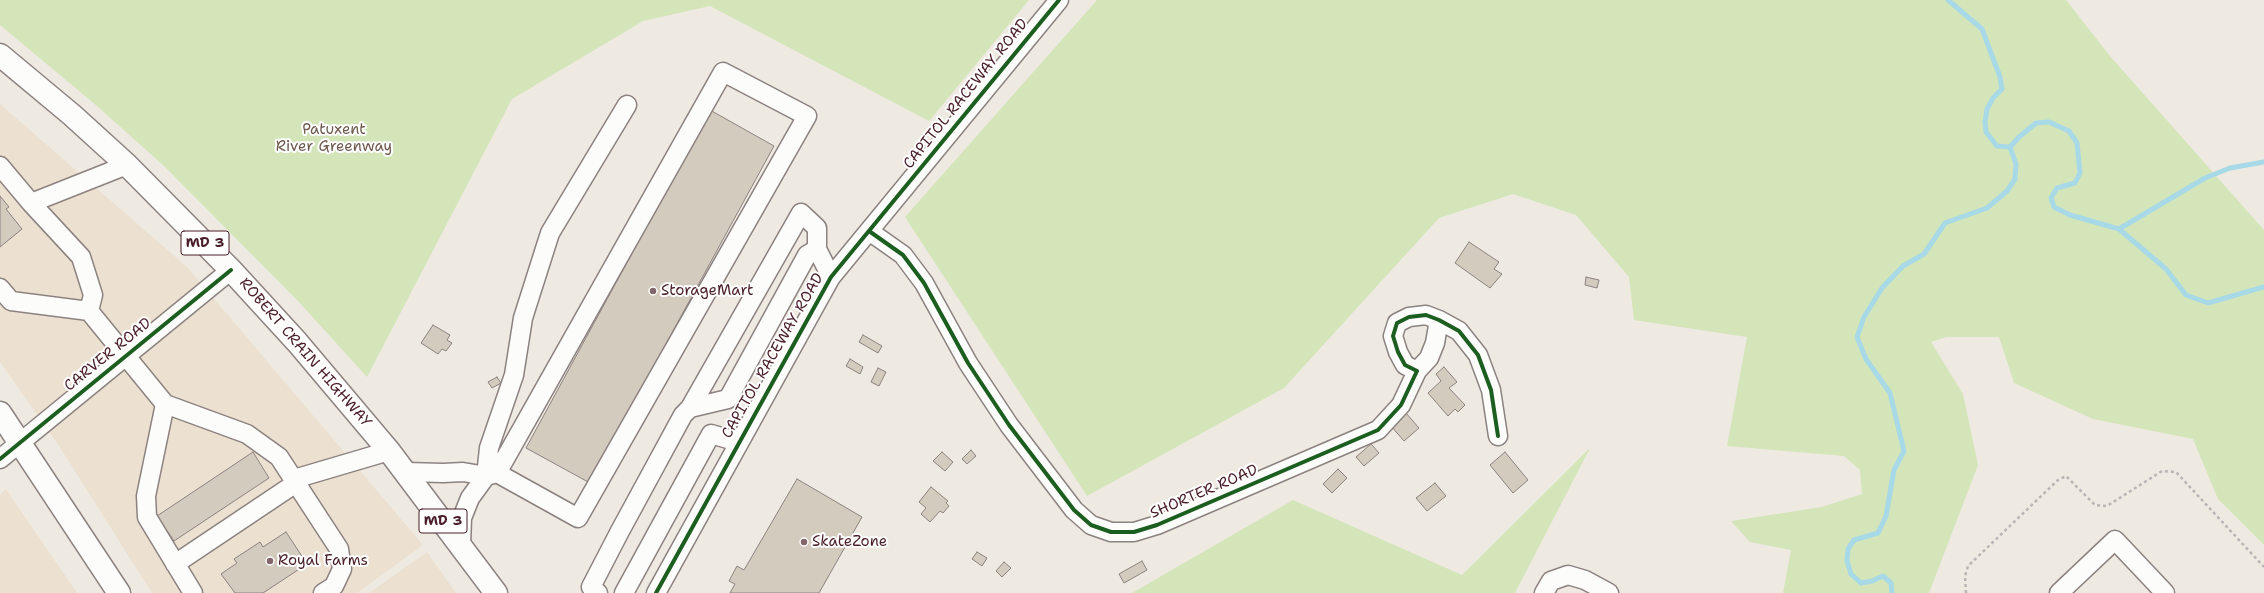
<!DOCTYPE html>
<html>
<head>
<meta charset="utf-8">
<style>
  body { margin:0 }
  canvas { display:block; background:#eee9e1 }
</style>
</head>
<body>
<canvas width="2264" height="593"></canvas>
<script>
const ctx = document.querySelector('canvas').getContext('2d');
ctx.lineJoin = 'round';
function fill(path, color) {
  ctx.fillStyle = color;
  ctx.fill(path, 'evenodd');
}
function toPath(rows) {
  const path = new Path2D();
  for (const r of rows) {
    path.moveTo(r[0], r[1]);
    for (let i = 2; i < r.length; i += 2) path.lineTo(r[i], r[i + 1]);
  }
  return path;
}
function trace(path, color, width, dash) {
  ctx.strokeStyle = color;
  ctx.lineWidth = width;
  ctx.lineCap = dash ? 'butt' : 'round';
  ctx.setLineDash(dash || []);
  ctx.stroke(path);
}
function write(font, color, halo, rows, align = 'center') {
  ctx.font = font + ' "Shantell Sans",sans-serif';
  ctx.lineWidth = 4;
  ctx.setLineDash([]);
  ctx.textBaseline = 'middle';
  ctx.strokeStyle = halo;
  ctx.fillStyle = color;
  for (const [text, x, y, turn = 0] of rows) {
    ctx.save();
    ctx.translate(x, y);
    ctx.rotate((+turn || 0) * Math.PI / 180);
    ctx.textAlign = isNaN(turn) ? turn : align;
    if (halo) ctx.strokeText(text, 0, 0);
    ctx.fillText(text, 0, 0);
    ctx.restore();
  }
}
fill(toPath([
  [0,104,188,268,423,545,357,593,152,593,59,446,0,362],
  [6,489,77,593,0,593,0,495],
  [427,552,456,593,369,593]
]), '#ece1d0');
fill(toPath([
  [0,0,1029,0,929,121,710,6,643,21,512,99,367,377,298,301,164,166,97,106,0,25],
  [1097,0,2066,0,2110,56,2264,230,2264,545,2218,499,2193,439,2093,419,2014,383,1999,337,1946,337,1931,342,1963,394,1978,465,1929,593,1783,593,1791,550,1750,542,1731,521,1822,507,1862,494,1860,470,1844,456,1727,446,1747,337,1634,320,1629,277,1576,215,1513,194,1439,218,1284,388,1087,496,905,217],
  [1590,448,1515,593,1132,593,1293,500,1462,575]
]), '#d4e5ba');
trace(toPath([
  [1948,0,1982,29,2000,77,2002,89,1993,98,1987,109,1985,122,1986,132,1997,146,2010,147,2019,137,2036,123,2049,122,2069,131,2077,143,2080,173,2075,183,2057,188,2051,198,2054,207,2070,215,2119,229,2166,269,2186,295,2208,303,2264,287],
  [2119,229,2205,178,2230,168,2264,162],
  [1892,593,1891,583,1883,576,1872,581,1861,583,1851,574,1847,561,1848,549,1854,540,1878,533,1886,516,1894,470,1904,451,1890,393,1866,359,1857,337,1864,317,1882,288,1903,266,1924,254,1945,223,1987,208,2007,191,2015,179,2016,164,2010,147]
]), '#a7d9e7', 5);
const building = toPath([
  [710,110,774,146,590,483,526,448,710,110],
  [0,196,9,207,6,209,22,229,0,247,0,196],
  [1469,242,1499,262,1494,269,1502,274,1490,288,1455,263,1469,242],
  [1586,277,1599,280,1597,288,1585,285,1586,277],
  [433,325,450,335,447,340,452,343,446,351,442,349,438,354,421,343,433,325],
  [863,335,882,346,878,353,859,342,863,335],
  [850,359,863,367,860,374,846,366,850,359],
  [1444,367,1457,382,1449,388,1465,405,1458,412,1455,409,1448,416,1428,393,1441,381,1436,374,1444,367],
  [878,368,886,372,879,386,871,382,878,368],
  [497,377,501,383,492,388,488,382,497,377],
  [1406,413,1419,428,1404,441,1391,426,1406,413],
  [1371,444,1379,453,1364,466,1356,457,1371,444],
  [971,450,976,456,967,464,962,459,971,450],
  [253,452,269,478,174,541,157,516,253,452],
  [942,452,953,462,945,471,933,461,942,452],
  [1505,452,1528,480,1513,493,1490,465,1505,452],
  [1338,469,1347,478,1332,493,1323,484,1338,469],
  [797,479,862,517,819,593,730,593,735,584,729,581,737,566,744,570,797,479],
  [1435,483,1446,496,1427,511,1416,498,1435,483],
  [931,487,948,501,946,503,949,506,943,513,940,511,930,522,921,514,926,508,919,502,931,487],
  [286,532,307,564,263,593,235,593,221,574,237,563,234,559,260,542,263,547,286,532],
  [977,552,987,558,982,566,972,559,977,552],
  [1142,561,1147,570,1124,583,1119,574,1142,561],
  [1004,562,1011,568,1002,577,996,571,1004,562]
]);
fill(building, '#d4cbbf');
trace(building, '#8c8280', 1);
const minor = toPath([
  [127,165,31,203,81,257,93,295,89,311,165,404,146,496,147,517,193,593],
  [0,166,31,203],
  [869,231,903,255,924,283,968,363,1009,425,1074,510,1091,525,1111,532,1134,532,1157,525,1378,430,1401,405,1417,371,1405,365,1398,352,1393,336,1397,323,1409,317,1426,315,1439,320,1459,331,1478,355,1491,390,1498,436],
  [0,288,11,301,89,311],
  [1417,371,1429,358,1435,343,1439,320],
  [165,404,247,434,279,457,339,549,342,569,334,586,323,593],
  [690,408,728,399,807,255,817,249],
  [0,459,231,270],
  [406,472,443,473,463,472,486,476,497,473,578,518,807,116,723,72,497,473],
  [294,479,389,451],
  [461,545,462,518,470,498,486,476,489,448,514,375,523,318,550,233,627,105],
  [175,564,296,483],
  [598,593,591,587,620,531,683,415,690,408,801,213,817,228,817,249,831,277],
  [624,593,711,434,738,442],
  [656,593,831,277,1059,0],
  [1544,593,1551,581,1568,575,1585,580,1609,593],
  [2059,593,2115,540,2165,593]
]);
const highway = toPath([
  [0,55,72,115,127,165,231,270,297,342,389,451,496,593],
  [0,413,119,593]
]);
trace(minor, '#8c8280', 21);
trace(highway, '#8c8280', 25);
trace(toPath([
  [1966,593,1965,576,1968,566,2058,480,2066,476,2095,505,2107,506,2162,471,2176,472,2264,567]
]), '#bab4b5', 2.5, [3, 3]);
trace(minor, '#fcfcfa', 18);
trace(highway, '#fcfcfa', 22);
trace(toPath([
  [869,231,903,255,924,283,968,363,1009,425,1074,510,1091,525,1111,532,1134,532,1157,525,1378,430,1401,405,1417,371,1405,365,1398,352,1393,336,1397,323,1409,317,1426,315,1439,320,1459,331,1478,355,1491,390,1498,436],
  [0,459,231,270],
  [656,593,831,277,1059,0]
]), '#1b5e20', 4);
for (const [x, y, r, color] of [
  [653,291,4,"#83666b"],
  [804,542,4,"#83666b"],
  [270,561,4,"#83666b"]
]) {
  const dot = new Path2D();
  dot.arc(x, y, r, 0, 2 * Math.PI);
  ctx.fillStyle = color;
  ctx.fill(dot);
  trace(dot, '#fff', 1.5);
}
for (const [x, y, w] of [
  [205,243,48],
  [443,521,48]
]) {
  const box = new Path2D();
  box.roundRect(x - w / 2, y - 12, w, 24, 3);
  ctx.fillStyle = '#fff';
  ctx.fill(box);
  trace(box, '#4a1f2b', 1);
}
write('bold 14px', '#4a1f2b', null, [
  ["MD 3",205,243],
  ["MD 3",443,521]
]);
write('15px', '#4a1f2b', '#fff', [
  ["CAPITOL RACEWAY ROAD",966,94,-51],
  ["ROBERT CRAIN HIGHWAY",305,353,49],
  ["CARVER ROAD",108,355,-39],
  ["CAPITOL RACEWAY ROAD",773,356,-60],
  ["SHORTER ROAD",1204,492,-23]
]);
write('15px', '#6d594c', '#fff', [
  ["Patuxent",334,130],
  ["River Greenway",334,147]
]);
write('15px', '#4a1f2b', '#fff', [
  ["StorageMart",661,291],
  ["SkateZone",812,542],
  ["Royal Farms",278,561]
], 'left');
</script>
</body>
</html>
